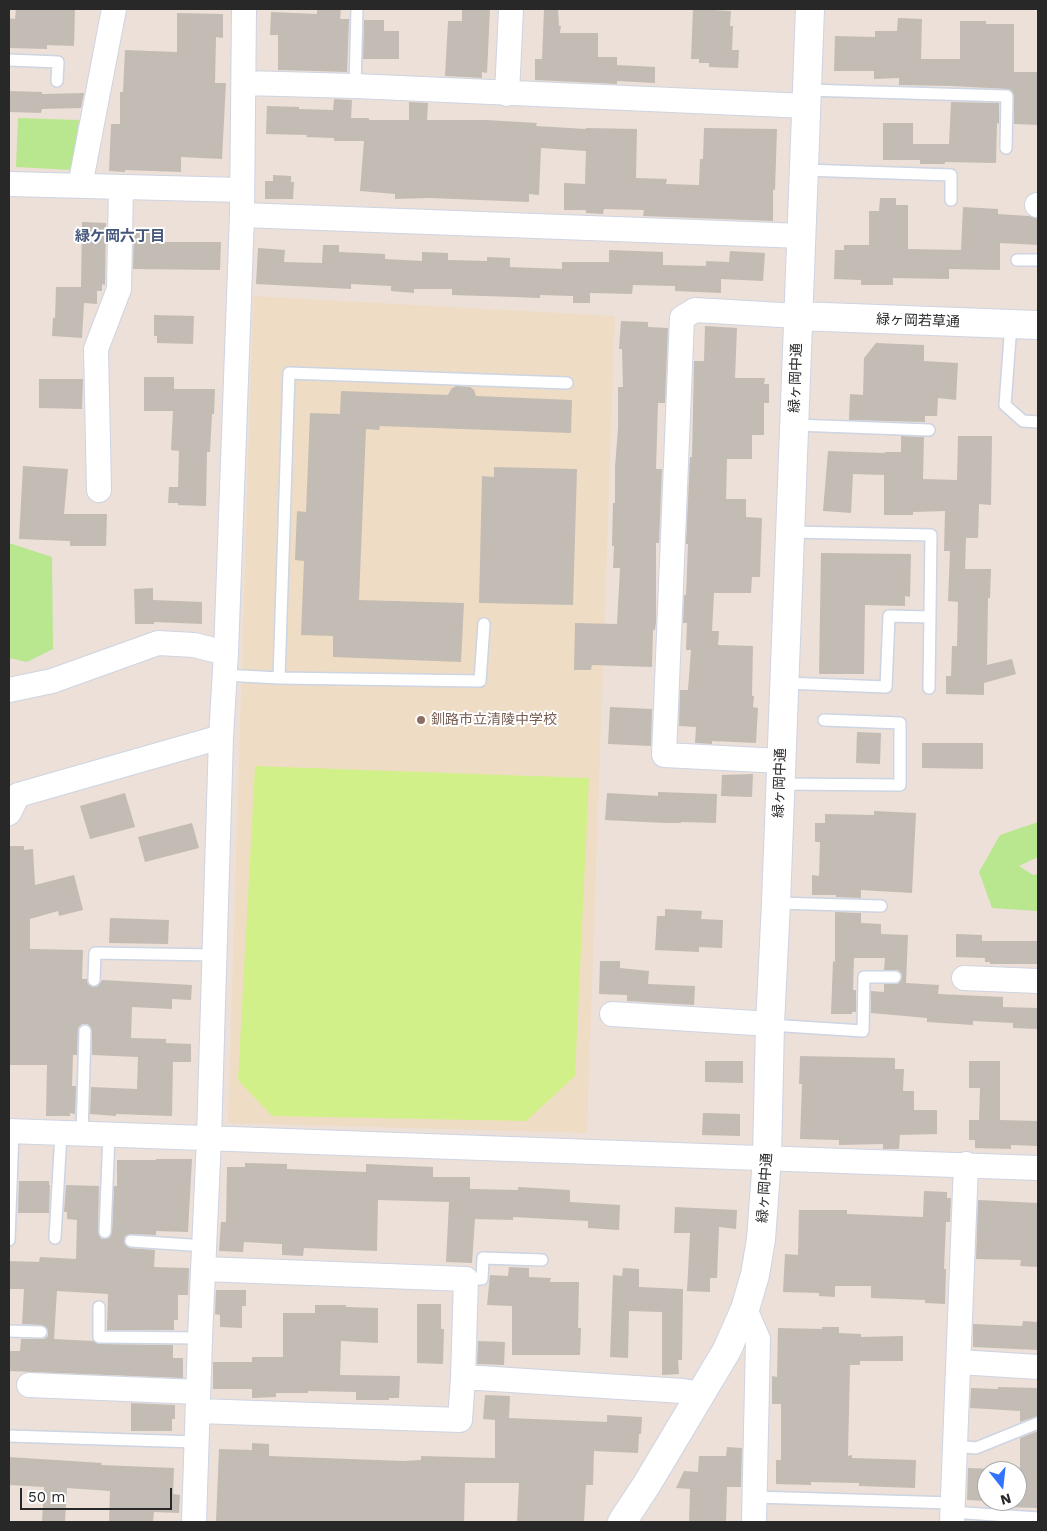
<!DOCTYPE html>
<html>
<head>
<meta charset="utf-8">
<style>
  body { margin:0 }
  #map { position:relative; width:1047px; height:1531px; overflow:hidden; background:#ece0d8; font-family:"Work Sans",sans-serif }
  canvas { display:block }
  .frame { position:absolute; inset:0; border:10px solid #282828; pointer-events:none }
  .north { position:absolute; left:977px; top:1461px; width:50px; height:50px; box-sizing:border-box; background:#fff; border:1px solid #a9a9a9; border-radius:50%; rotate:164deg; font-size:14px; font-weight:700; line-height:20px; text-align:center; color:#282828 }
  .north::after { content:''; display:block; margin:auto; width:18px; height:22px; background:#3173ff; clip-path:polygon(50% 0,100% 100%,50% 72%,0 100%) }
  .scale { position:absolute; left:20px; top:1488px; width:152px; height:22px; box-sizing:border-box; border:2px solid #282828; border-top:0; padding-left:6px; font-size:15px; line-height:18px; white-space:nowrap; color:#282828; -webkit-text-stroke:4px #fff; paint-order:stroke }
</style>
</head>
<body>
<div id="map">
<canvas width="1047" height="1531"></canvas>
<div class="frame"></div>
<div class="north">N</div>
<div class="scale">50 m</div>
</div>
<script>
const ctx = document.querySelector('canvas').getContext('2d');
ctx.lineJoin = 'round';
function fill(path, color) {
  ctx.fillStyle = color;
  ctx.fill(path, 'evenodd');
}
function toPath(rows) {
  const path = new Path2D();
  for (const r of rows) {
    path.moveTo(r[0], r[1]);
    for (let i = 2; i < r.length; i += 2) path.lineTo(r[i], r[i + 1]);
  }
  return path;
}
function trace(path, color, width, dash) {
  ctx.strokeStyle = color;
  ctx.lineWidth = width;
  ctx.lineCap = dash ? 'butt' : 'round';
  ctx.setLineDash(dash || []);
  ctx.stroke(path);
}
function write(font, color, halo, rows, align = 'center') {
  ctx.font = font + ' "Work Sans","Noto Sans JP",sans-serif';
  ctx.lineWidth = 4;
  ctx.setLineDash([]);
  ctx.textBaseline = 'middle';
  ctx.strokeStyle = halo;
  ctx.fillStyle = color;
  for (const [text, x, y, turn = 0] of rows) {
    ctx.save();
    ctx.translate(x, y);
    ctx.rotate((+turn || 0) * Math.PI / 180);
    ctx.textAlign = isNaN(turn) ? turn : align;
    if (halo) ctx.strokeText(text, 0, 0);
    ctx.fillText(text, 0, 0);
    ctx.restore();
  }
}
fill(toPath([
  [253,296,615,316,587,1133,228,1123]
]), '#efdcc5');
fill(toPath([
  [18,118,79,120,71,170,16,167],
  [9,543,52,557,53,649,27,662,9,658],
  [1038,822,1038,857,1019,866,1033,875,1038,874,1038,911,992,908,979,872,1000,835]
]), '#b9e78f');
fill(toPath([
  [255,766,589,778,575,1076,526,1121,272,1116,238,1080]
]), '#d2f08a');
fill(toPath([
  [16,9,75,9,74,46,47,45,47,49,9,48,9,18,15,19],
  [317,9,341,9,340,19,349,19,347,72,278,70,278,35,270,35,271,12,317,14],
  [462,9,490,9,487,73,482,72,482,78,445,76,448,21,462,21],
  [544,9,558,9,559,26,561,26,560,33,598,33,598,57,617,57,617,65,655,67,655,83,617,81,617,84,535,80,535,59,542,59],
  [693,9,715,9,714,10,731,11,730,26,733,26,732,50,739,50,738,68,709,67,709,63,699,63,699,59,691,59],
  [177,13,223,14,223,38,216,37,215,83,226,83,222,159,181,157,181,172,125,170,125,172,109,171,111,124,120,124,120,92,123,92,125,50,177,52],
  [898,18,922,19,921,59,960,59,960,21,986,21,986,24,1014,24,1014,72,1038,72,1038,125,1014,124,1014,96,1011,90,1008,89,951,86,899,85,899,78,874,79,874,71,834,71,835,36,875,37,875,31,897,31],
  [364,20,384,20,384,31,399,31,399,59,363,59],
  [9,91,42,92,42,94,84,93,81,108,42,109,41,113,9,112],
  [334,99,352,100,351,118,369,118,369,120,409,120,409,102,428,103,427,120,486,120,537,123,536,126,586,129,586,128,637,129,636,178,667,179,666,184,699,185,700,159,703,159,704,128,777,129,775,190,773,190,773,221,643,216,644,210,604,209,603,214,586,213,586,210,564,210,564,183,585,184,586,151,541,148,539,195,529,194,529,202,430,198,395,199,395,194,360,191,364,141,334,141,334,138,306,137,307,135,266,134,267,106,299,107,299,109,333,110],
  [951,102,999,103,999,124,997,123,996,163,945,162,945,164,920,164,920,160,883,160,883,123,913,123,913,144,949,144],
  [273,175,291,176,291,182,294,182,293,199,265,199,265,181,273,181],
  [880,198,896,198,896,205,908,205,908,249,961,250,963,207,998,209,998,214,1029,216,1038,219,1038,245,1000,243,1000,270,949,269,949,279,893,278,893,285,861,285,861,280,834,279,835,250,844,250,844,245,869,245,869,211,879,211],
  [82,222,106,223,105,285,102,284,102,291,97,291,97,304,84,303,82,338,52,336,53,318,55,318,56,287,81,287],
  [134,229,162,230,162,242,221,242,220,270,133,269],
  [323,245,339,245,339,252,385,254,385,259,422,261,422,252,448,253,448,260,487,261,487,257,510,258,510,267,562,269,562,262,609,262,609,250,663,252,663,265,706,266,706,261,729,262,730,251,765,253,763,281,721,279,721,293,675,291,675,286,633,285,632,294,590,293,590,303,573,303,573,296,540,295,540,298,515,297,452,295,452,289,414,289,414,293,391,291,391,286,351,284,351,289,256,284,258,248,285,250,284,262,322,263],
  [154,315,194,316,193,344,157,343,157,336,154,336],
  [621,321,648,322,648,327,668,328,665,403,658,403,656,469,662,469,659,543,656,543,656,622,655,630,653,630,652,667,592,665,591,670,574,670,575,623,617,624,620,568,613,568,614,546,612,546,613,503,615,503,615,467,618,428,618,387,623,387,622,349,619,349],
  [705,326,737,328,735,378,765,378,764,384,769,384,769,403,764,403,764,435,752,435,752,459,727,459,726,499,746,499,746,517,762,518,760,577,752,577,751,593,714,593,712,631,719,631,718,645,753,646,752,696,754,696,753,707,758,708,756,743,712,741,712,744,695,743,696,727,679,726,680,690,688,690,691,650,686,650,687,623,683,623,684,595,686,595,688,544,686,544,690,457,692,457,694,361,704,361],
  [876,343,924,345,924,361,958,363,956,400,938,398,937,416,925,416,925,422,849,420,850,394,863,395,864,358],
  [144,377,174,377,174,389,215,389,214,414,212,414,210,452,207,452,206,506,178,505,178,503,168,503,169,487,178,487,179,451,171,450,173,411,144,411],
  [39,379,83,379,82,409,39,408],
  [456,386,470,387,474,390,476,396,572,400,571,433,380,426,379,430,366,429,359,600,464,603,461,662,333,657,333,636,301,635,304,561,295,560,297,511,306,512,310,413,340,414,341,391,448,395,451,389],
  [901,436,924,437,923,479,957,480,958,436,992,436,991,505,979,504,978,538,966,538,965,569,991,569,990,598,988,598,987,665,1012,659,1016,674,984,683,984,695,946,694,946,676,951,676,952,646,957,646,958,602,948,601,950,551,944,551,945,511,913,512,913,515,884,515,884,475,853,474,851,513,823,511,828,451,885,453,885,452,901,452],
  [23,466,68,469,64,514,107,514,106,546,70,546,70,541,19,539],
  [494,467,577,469,573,605,479,603,482,476,494,477],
  [821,553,911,554,910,597,905,596,905,606,865,605,864,674,819,674],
  [153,588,153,600,202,602,202,624,154,622,154,624,135,624,134,589],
  [610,707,652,709,651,746,608,744],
  [857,732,881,733,880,764,856,763],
  [922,743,983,743,983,769,922,768],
  [753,774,752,797,721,796,722,775],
  [658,792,717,794,716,823,681,822,681,823,665,823,605,820,607,793,658,796],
  [125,793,135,827,90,839,80,806],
  [874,811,916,813,912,893,861,890,861,898,836,897,836,895,812,895,812,875,819,876,820,842,815,842,815,823,825,823,825,814,874,815],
  [192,823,199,848,145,862,138,837],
  [9,846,24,846,24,850,33,849,35,885,74,875,83,910,59,916,58,911,30,919,30,949,83,950,82,979,87,979,88,984,93,987,98,986,102,980,192,985,191,1000,172,999,172,1009,132,1007,131,1038,166,1039,166,1043,191,1044,191,1062,173,1062,172,1116,116,1114,116,1116,90,1114,91,1087,137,1089,138,1057,92,1055,92,1031,88,1024,82,1024,78,1028,77,1055,73,1055,72,1086,76,1086,75,1114,70,1113,70,1116,46,1116,47,1065,9,1065],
  [665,909,702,911,701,919,723,920,722,948,699,947,699,952,655,950,657,916,665,916],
  [835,912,861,913,861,923,881,924,881,934,908,935,906,983,939,985,938,994,1003,997,1003,1007,1038,1008,1038,1029,1013,1028,1013,1023,973,1021,973,1025,927,1022,927,1018,871,1013,871,991,884,992,884,984,898,984,902,977,902,974,898,970,884,970,885,958,854,958,853,990,856,990,856,1012,852,1012,852,1014,831,1014,833,961,835,962],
  [110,918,169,920,168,944,109,943],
  [956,934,982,935,982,941,1038,941,1038,964,990,964,990,962,985,962,985,958,956,957],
  [600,961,620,961,620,968,649,971,648,984,695,986,694,1005,627,1001,627,995,599,994],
  [800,1056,895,1058,895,1069,904,1069,903,1091,914,1091,914,1110,937,1110,937,1134,900,1135,899,1149,883,1149,883,1144,839,1145,839,1140,800,1139,802,1084,799,1084],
  [705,1061,743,1061,743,1083,705,1082],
  [969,1061,1000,1061,1000,1120,1038,1121,1038,1146,1011,1145,1011,1149,975,1148,975,1140,969,1140,969,1120,979,1120,980,1088,969,1088],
  [703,1113,740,1114,740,1136,702,1135],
  [156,1159,192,1159,188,1232,156,1231,156,1235,131,1234,125,1236,124,1241,125,1245,130,1248,155,1250,154,1267,189,1268,188,1295,178,1295,178,1320,174,1320,174,1330,107,1330,108,1294,57,1291,54,1339,93,1341,99,1344,173,1345,173,1358,183,1358,183,1378,9,1371,9,1351,20,1351,21,1339,44,1339,48,1336,48,1332,47,1328,42,1325,22,1324,24,1289,9,1289,9,1261,39,1262,40,1257,76,1259,77,1220,67,1219,67,1212,64,1212,66,1185,99,1186,98,1232,101,1239,109,1238,112,1232,114,1186,117,1186,117,1160,156,1160],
  [245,1163,287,1164,287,1169,366,1172,366,1164,433,1167,433,1177,470,1177,470,1189,518,1190,518,1187,570,1190,570,1202,620,1205,619,1230,588,1228,588,1221,513,1217,513,1220,475,1219,472,1263,446,1262,449,1202,378,1200,377,1251,304,1248,303,1256,282,1255,282,1244,244,1242,243,1252,219,1251,221,1222,226,1222,227,1167,245,1167],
  [19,1181,49,1181,49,1185,50,1185,49,1213,18,1213],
  [924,1191,947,1192,947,1198,951,1198,950,1222,946,1222,944,1269,946,1269,945,1304,925,1303,925,1300,871,1298,871,1286,835,1286,835,1297,819,1296,819,1293,783,1292,785,1254,798,1255,799,1210,847,1210,847,1214,923,1217],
  [978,1200,1038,1203,1038,1267,1020,1266,1021,1260,976,1259],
  [675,1207,737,1210,736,1229,719,1227,717,1278,710,1278,710,1292,687,1291,690,1233,674,1233],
  [509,1267,529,1268,529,1277,551,1278,550,1282,579,1282,578,1328,581,1328,580,1355,512,1355,512,1306,487,1305,490,1275,508,1276],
  [623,1268,639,1269,639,1287,683,1289,682,1360,678,1360,679,1374,662,1375,662,1312,629,1311,628,1358,610,1357,613,1275,622,1276],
  [216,1290,246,1290,246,1306,242,1306,242,1328,220,1327,220,1315,215,1314],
  [417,1304,441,1304,441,1329,444,1329,443,1364,417,1363],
  [315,1305,346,1305,346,1307,378,1308,378,1343,341,1341,340,1375,400,1376,399,1398,389,1398,389,1400,356,1400,356,1392,308,1391,308,1393,276,1393,276,1397,252,1398,252,1389,213,1389,213,1362,252,1362,252,1357,283,1357,283,1313,315,1313],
  [1023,1321,1038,1322,1038,1350,973,1347,973,1324,1022,1326],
  [822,1327,839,1327,839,1333,861,1334,861,1337,903,1336,903,1361,860,1361,860,1365,850,1365,848,1456,852,1455,852,1458,916,1460,915,1488,859,1486,859,1483,811,1482,811,1485,776,1484,776,1460,781,1460,781,1404,772,1404,772,1376,777,1377,778,1328,822,1329],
  [478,1341,505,1342,504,1365,477,1364],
  [998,1387,1038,1388,1038,1416,1020,1422,1020,1411,970,1408,971,1388,998,1389],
  [485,1395,510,1396,509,1418,607,1422,607,1415,642,1417,641,1434,639,1434,638,1453,594,1451,593,1485,586,1485,584,1522,517,1522,519,1483,465,1483,464,1522,216,1522,219,1449,252,1450,252,1443,269,1444,269,1456,404,1461,421,1460,421,1456,495,1458,495,1420,483,1419],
  [131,1403,175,1405,175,1419,172,1419,172,1431,131,1431],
  [1038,1431,1038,1508,999,1507,999,1501,996,1501,1017,1501,1017,1471,987,1471,987,1501,967,1500,968,1468,1020,1470,1020,1438],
  [727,1447,742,1448,741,1487,727,1487,726,1522,689,1522,690,1489,676,1488,684,1471,698,1472,699,1456,726,1456],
  [9,1457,102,1463,101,1465,174,1468,173,1494,180,1495,179,1513,154,1512,153,1522,109,1522,110,1491,67,1488,65,1522,42,1522,44,1487,9,1485]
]), '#c3bcb4');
const lane = toPath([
  [9,60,58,62,57,81],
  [355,86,357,9],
  [807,90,1007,96,1006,148],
  [804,170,951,175,951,200],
  [1017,260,1038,260],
  [1011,324,1005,405,1023,421,1038,422],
  [795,425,929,430],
  [790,532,931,535,929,688],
  [224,675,279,678,289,373,567,383],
  [279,678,480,681,484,624],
  [785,683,886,687,889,616,930,617],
  [780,784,900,785,900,723,824,720],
  [776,903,881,906],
  [94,980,95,953,214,955],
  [770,1025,863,1031,864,977,895,977],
  [82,1134,85,1031],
  [105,1232,109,1135],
  [55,1238,61,1133],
  [9,1240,13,1131],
  [131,1241,205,1246],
  [466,1279,482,1279,483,1258,542,1260],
  [99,1307,99,1337,200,1338],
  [9,1331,41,1332],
  [9,1436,196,1442],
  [955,1446,976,1448,1038,1423],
  [755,1497,952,1503],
  [952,1512,1038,1518]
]);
const street = toPath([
  [244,83,355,86,807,106],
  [507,94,511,9],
  [9,184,241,190],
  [80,186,114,9],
  [1037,205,1038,205],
  [242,215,802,236],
  [99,490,96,349,119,289,121,187],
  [9,690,52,681,158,643,194,645,226,653],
  [781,761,664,755,682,318,695,310,798,316],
  [9,813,18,795,221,737],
  [964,978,1038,981],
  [612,1014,770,1024],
  [9,1131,1038,1168],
  [745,1309,758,1339,754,1522],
  [959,1362,1038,1367],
  [463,1377,683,1391,701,1394],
  [29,1385,198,1392],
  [198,1411,460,1420,463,1377,466,1279,204,1269],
  [194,1522,200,1338,209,1138,221,737,226,653,242,215,244,9],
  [952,1522,966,1164]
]);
const secondary = toPath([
  [798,316,1038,325],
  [622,1522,647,1484,727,1350,745,1309,755,1275,761,1239,767,1158,770,1024,776,903,810,9]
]);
trace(lane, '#cdd4e2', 14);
trace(street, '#cdd4e2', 26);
trace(secondary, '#cdd4e2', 30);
trace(lane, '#fff', 11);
trace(street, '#fff', 24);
trace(secondary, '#fff', 28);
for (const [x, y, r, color] of [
  [421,720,5,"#8d6e63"]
]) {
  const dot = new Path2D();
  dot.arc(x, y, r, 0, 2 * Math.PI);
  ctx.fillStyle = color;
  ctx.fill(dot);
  trace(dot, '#fff', 2);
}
write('14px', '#282828', '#fff', [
  ["緑ヶ岡若草通",918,321,2],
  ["緑ヶ岡中通",796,378,-88],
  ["緑ヶ岡中通",780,783,-88],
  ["緑ヶ岡中通",765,1188,-86]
]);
write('14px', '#785e54', '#fff', [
  ["釧路市立清陵中学校",431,720]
], 'left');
write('bold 15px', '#45567b', '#fff', [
  ["緑ケ岡六丁目",120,237]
]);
</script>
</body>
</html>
